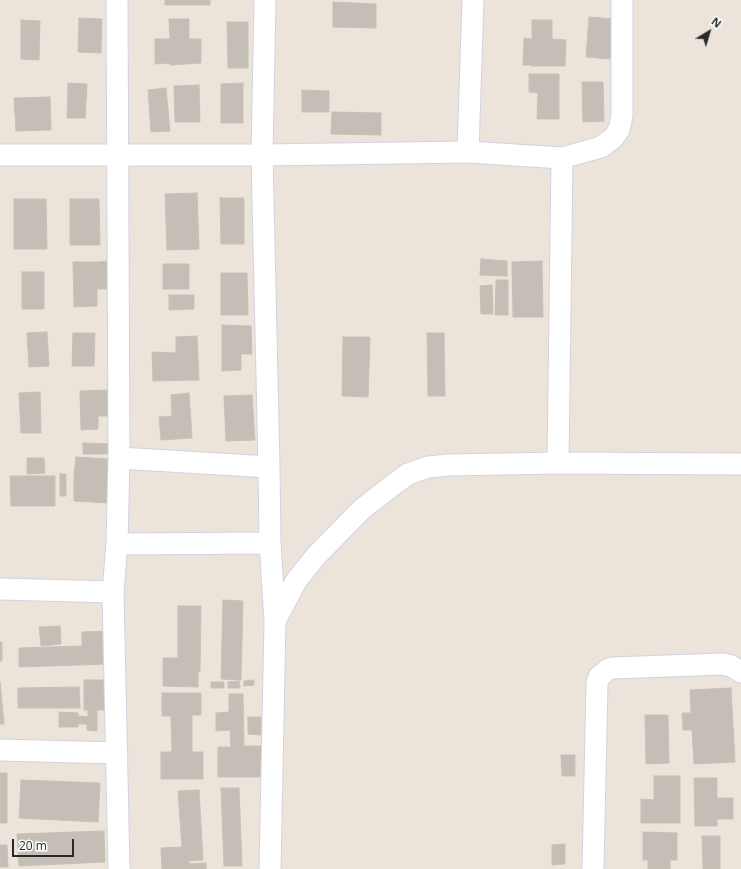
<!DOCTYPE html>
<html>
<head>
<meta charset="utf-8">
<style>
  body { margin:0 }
  #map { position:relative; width:741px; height:869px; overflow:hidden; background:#ece4db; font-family:"Open Sans",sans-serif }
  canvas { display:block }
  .north { position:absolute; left:689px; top:12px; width:40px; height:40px; -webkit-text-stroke:3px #fff; paint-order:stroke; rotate:38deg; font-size:11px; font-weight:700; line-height:16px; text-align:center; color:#292929 }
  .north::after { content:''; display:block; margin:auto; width:14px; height:18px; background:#292929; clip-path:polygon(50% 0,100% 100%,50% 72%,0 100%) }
  .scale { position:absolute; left:12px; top:839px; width:62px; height:18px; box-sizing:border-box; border:2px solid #292929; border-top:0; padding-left:5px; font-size:12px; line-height:14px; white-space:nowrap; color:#292929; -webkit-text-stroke:3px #fff; paint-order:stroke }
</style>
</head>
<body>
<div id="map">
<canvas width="741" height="869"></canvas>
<div class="north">N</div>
<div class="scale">20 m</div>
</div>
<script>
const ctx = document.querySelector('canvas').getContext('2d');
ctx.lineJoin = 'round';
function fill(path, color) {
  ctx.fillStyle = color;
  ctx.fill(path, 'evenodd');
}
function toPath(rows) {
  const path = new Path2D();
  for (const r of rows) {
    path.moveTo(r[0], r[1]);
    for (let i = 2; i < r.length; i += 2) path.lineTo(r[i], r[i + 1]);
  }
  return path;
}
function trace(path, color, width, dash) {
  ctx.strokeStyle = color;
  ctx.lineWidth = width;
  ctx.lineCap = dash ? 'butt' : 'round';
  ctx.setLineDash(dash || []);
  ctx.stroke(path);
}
const building = toPath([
  [165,0,210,0,210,5,165,5,165,0],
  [333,2,376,4,376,28,333,27,333,2],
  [589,17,614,19,610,59,586,57,589,17],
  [79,18,102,19,101,53,78,52,79,18],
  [169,19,189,19,189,39,201,39,201,63,170,65,170,63,155,64,155,39,170,39,169,19],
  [21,20,40,21,39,60,21,59,21,20],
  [532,20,552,20,552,39,566,40,565,66,531,66,531,65,523,65,524,38,532,39,532,20],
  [227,22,248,22,248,68,228,68,227,22],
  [529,74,559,74,559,119,537,119,538,93,529,92,529,74],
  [582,82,603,82,604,121,583,122,582,82],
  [68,83,87,84,85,118,67,118,68,83],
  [243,83,243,123,221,123,221,84,243,83],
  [199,85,200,122,175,122,174,86,199,85],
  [166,88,170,131,151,132,148,90,166,88],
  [302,90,329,91,329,112,302,112,302,90],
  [50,97,51,130,16,131,14,98,50,97],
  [332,112,381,113,381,135,331,134,332,112],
  [197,193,199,249,167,250,165,194,197,193],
  [220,198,244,198,244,244,221,244,220,198],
  [14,199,46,199,47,249,14,249,14,199],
  [70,199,99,199,100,245,70,245,70,199],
  [481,259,507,261,507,276,480,275,481,259],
  [109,261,111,289,97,289,97,262,109,261],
  [542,261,543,317,513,317,512,262,542,261],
  [73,262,97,262,97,306,74,307,73,262],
  [163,264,189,264,189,289,163,289,163,264],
  [22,272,44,272,44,309,22,309,22,272],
  [221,273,247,273,248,315,221,315,221,273],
  [496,280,508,280,508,315,495,315,496,280],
  [492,285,493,314,481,314,480,286,492,285],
  [169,295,194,295,194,309,169,310,169,295],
  [222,325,251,326,252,354,241,354,241,370,222,371,222,325],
  [47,332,49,366,29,367,27,333,47,332],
  [73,333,95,333,94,366,72,366,73,333],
  [427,333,444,333,445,396,428,396,427,333],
  [197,336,199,380,153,381,152,352,176,353,176,337,197,336],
  [343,337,370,337,368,397,342,396,343,337],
  [110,390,109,416,98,416,98,429,81,430,80,391,110,390],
  [40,392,41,433,21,433,19,393,40,392],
  [189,393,192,438,161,440,159,417,172,416,171,395,189,393],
  [252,395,255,440,226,441,224,396,252,395],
  [83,443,117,444,117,454,83,454,83,443],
  [76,457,109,459,110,503,74,501,74,476,76,457],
  [27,458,44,458,45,473,27,474,27,458],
  [60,474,66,474,66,496,60,496,60,474],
  [10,476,55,476,55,506,11,506,10,476],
  [223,600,243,601,241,680,221,679,223,600],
  [178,606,201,606,200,672,198,672,198,687,163,686,163,658,178,658,178,606],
  [60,626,61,644,41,646,39,627,60,626],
  [108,631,109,664,19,667,19,648,82,646,82,632,108,631],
  [0,642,2,642,2,661,0,661,0,642],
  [84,680,107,680,107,710,97,710,97,731,87,730,87,724,78,724,78,727,59,727,59,712,78,713,78,716,88,717,88,710,84,710,84,680],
  [254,680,254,685,244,686,244,681,254,680],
  [239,681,240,688,228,688,228,682,239,681],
  [0,682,4,724,0,724,0,682],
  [211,682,224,682,224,688,211,688,211,682],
  [79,687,80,708,18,708,18,688,79,687],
  [731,688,735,762,694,764,692,730,683,730,682,713,691,713,690,690,731,688],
  [162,693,201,693,201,715,192,715,192,752,203,752,203,779,161,779,161,752,172,752,171,716,162,716,162,693],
  [229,694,243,694,244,746,261,746,261,777,218,777,218,747,231,747,230,730,216,731,216,713,229,712,229,694],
  [645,715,668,715,669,763,646,764,645,715],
  [248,717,261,717,261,735,248,734,248,717],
  [561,755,575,755,575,776,562,776,561,755],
  [0,773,7,773,7,823,0,823,0,773],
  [654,776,680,776,680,823,641,823,641,799,654,800,654,776],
  [694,778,717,778,717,798,733,798,733,819,717,819,717,826,695,826,694,778],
  [21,780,100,783,98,822,19,818,21,780],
  [221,788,239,788,242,866,224,866,221,788],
  [199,790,203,860,189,861,189,864,206,863,206,869,162,869,161,848,182,847,178,791,199,790],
  [104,831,105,862,19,866,17,834,104,831],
  [643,832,677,833,677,860,670,860,670,869,648,869,648,860,643,860,643,832],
  [702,836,720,836,720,869,703,869,702,836],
  [565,844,565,864,552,865,552,845,565,844],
  [0,845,7,845,8,867,0,867,0,845]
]);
fill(building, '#c4beb7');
trace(building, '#c7c1b4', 1);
const street = toPath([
  [117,0,119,458,117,544,113,592,119,869],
  [265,0,262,155,269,467,270,543,275,621],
  [468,152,473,0],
  [0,155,262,155,468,152,562,158,601,147,613,138,619,130,622,116,622,0],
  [119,458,269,467],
  [558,463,562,158],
  [117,544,270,543],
  [0,589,113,592],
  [0,750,117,753],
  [270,869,275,621,296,581,316,556,362,509,393,485,408,474,428,467,449,465,558,463,741,464],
  [593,869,597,683,599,677,607,670,612,668,723,664,731,666,741,672]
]);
trace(street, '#d0d3e2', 23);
trace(street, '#fff', 21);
</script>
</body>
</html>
